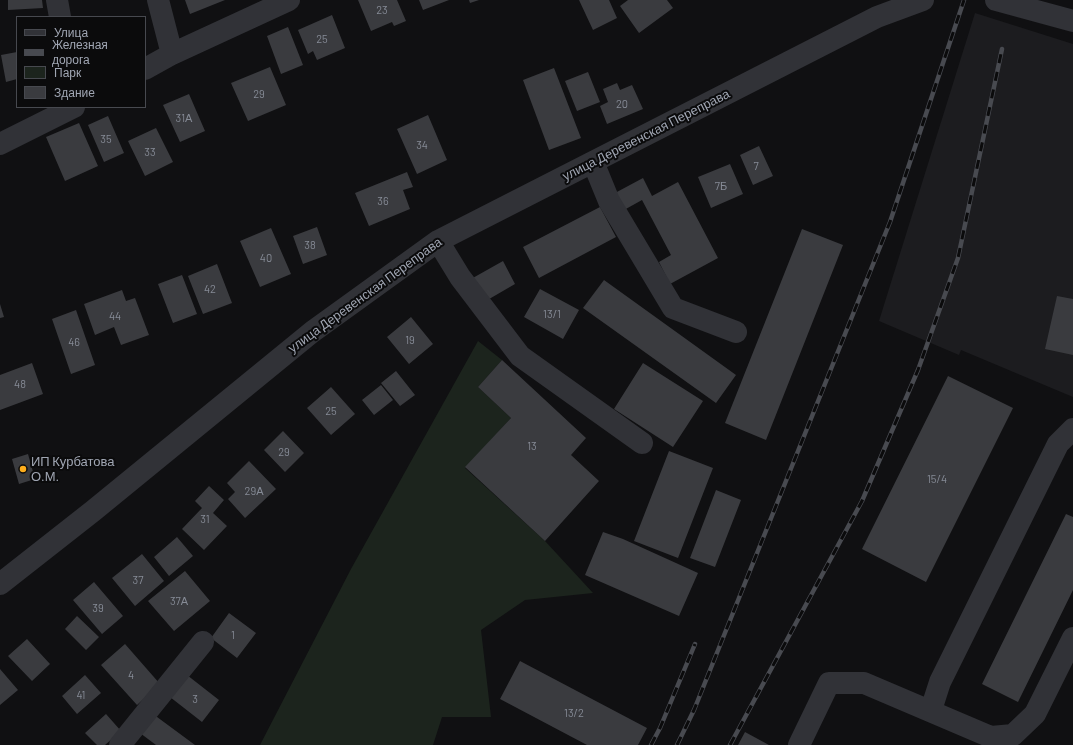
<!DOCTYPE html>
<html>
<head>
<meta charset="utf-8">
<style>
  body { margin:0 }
  #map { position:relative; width:1073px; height:745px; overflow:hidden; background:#101012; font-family:Barlow,sans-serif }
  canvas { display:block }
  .legend { position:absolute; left:16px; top:16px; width:130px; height:92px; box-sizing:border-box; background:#0b0b0c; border:1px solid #47494f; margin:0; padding:5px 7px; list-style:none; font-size:12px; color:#a0a6b3 }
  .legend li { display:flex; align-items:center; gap:8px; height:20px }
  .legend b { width:20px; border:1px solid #47494f }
</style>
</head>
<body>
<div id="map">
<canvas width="1073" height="745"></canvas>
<ul class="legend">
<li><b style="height:5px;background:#313237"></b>Улица</li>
<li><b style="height:5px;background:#484a50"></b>Железная дорога</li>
<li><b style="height:11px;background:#1c241d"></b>Парк</li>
<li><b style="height:11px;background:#3a3b3f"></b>Здание</li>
</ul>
</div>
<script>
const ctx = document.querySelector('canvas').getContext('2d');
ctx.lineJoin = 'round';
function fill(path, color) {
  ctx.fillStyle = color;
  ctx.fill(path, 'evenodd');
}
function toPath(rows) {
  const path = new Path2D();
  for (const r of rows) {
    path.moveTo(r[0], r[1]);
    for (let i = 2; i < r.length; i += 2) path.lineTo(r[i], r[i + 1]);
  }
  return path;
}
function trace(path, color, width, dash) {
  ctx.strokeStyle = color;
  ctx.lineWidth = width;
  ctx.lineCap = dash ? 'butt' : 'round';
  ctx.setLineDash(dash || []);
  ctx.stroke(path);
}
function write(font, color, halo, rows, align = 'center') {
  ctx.font = font + ' Barlow,sans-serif';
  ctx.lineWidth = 4;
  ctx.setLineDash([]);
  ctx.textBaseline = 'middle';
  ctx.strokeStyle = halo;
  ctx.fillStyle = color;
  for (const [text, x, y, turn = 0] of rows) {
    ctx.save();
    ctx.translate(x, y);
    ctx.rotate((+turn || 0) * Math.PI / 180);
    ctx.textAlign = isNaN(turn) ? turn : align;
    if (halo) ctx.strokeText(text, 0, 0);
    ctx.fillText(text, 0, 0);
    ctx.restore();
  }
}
fill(toPath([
  [975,13,1073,44,1073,397,961,350,959,355,879,321]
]), '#1c1c1f');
fill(toPath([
  [478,341,502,360,478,387,511,418,465,468,545,541,593,593,525,600,481,630,491,717,442,717,433,745,260,745,351,569]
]), '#1c241d');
fill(toPath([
  [8,0,42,0,43,8,8,10],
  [185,0,225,0,190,14],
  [358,0,397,0,406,21,394,26,392,22,371,31],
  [419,0,449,0,423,10],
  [469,0,479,0,470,3],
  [579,0,609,0,617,18,593,30],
  [628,0,667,0,673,8,639,33,620,6],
  [332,15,345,48,317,60,313,51,308,54,298,30],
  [288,27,303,65,281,74,267,36],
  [17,52,17,79,6,82,1,55],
  [270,67,286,105,248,121,231,83],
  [554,68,581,138,549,150,523,80],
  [588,72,600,102,577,111,565,81],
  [617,83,620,90,632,85,643,109,607,124,600,106,608,102,603,89],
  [189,94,205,131,180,142,163,105],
  [428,115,447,160,417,174,397,129],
  [108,116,124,153,104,162,88,125],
  [79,123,98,166,65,181,46,137],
  [156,128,173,162,145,176,128,141],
  [759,146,773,176,753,185,740,155],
  [730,164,743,194,711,208,698,177],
  [407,172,413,187,403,190,410,209,369,226,355,193],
  [643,178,652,196,678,182,718,258,670,284,659,262,671,255,642,200,624,210,615,193],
  [600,207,616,237,539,278,523,247],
  [317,227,327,255,303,264,293,236],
  [271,228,291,274,260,287,240,241],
  [802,229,843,245,766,440,725,423],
  [503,261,515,284,484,302,471,279],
  [217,264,232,303,203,314,188,276],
  [182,275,197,314,173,323,158,284],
  [604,280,736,375,716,403,583,308],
  [540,289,579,310,563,339,524,317],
  [122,290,126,301,135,298,149,335,121,345,114,327,95,335,84,304],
  [1057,296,1073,299,1073,355,1045,349],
  [0,304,4,317,0,318],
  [76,310,95,365,71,374,52,319],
  [411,317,433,344,409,364,387,337],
  [502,360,586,438,571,455,599,481,545,541,465,467,511,418,478,387],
  [32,363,43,394,0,410,0,375],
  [643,363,703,401,673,447,614,409],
  [396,371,415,395,400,406,381,383],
  [948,376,1013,408,926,582,862,549],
  [381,385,393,400,374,415,362,400],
  [331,387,355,414,331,435,307,408],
  [283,431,304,453,285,472,264,450],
  [669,451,713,468,678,558,634,541],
  [28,454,35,479,19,484,12,459],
  [249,461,276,489,245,518,228,499,235,492,227,483],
  [209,486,224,500,213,513,227,526,204,550,182,529,202,508,195,501],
  [716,490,741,500,715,567,690,558],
  [1066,514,1073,517,1073,590,1018,702,982,684],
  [603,532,623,539,698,573,679,616,585,575],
  [177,537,193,556,169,576,154,557],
  [142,554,164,581,135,606,112,578],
  [185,571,210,601,174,631,148,601],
  [94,582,123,616,102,634,73,600],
  [229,613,256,633,237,658,211,638],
  [77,616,99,637,86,650,65,629],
  [27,639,50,664,32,681,8,656],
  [125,644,160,684,137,705,101,665],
  [520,661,647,728,638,745,587,745,500,699],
  [0,669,18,690,0,705],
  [85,675,101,693,77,714,62,696],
  [187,675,219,700,202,722,170,697],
  [106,714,121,731,105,745,97,745,85,733],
  [153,714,195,745,156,745,140,733],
  [745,732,769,745,738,745]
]), '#3a3b3f');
trace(toPath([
  [57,0,60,17],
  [158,0,172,54],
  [996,0,1073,21],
  [145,69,172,54,289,0],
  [0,144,74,107],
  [593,162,609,201,673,308,736,332],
  [438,241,460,277,520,356,642,443],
  [0,584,93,511,312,332,438,241,877,17,923,0],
  [931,710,940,682,1058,444,1073,429],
  [120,745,203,642],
  [799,745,829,683,864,683,991,737,1013,735,1035,714,1073,638]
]), '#313237', 22);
const rail = toPath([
  [651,745,660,728,695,644],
  [677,745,694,710,890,222,964,0],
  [730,745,862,501,918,370,958,258,1002,49]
]);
trace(rail, '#484a50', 4.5);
trace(rail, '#0b0b0c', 3, [9]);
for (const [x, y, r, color] of [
  [23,469,4,"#feae1c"]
]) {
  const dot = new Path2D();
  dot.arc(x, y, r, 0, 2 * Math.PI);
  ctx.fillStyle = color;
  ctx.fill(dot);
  trace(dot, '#0b0b0c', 1.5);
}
write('11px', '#868b96', null, [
  ["23",382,10],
  ["25",322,39],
  ["29",259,94],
  ["20",622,104],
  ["31А",184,118],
  ["35",106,139],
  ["34",422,145],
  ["33",150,152],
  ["7",756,166],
  ["7Б",721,186],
  ["36",383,201],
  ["38",310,245],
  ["40",266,258],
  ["42",210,289],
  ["13/1",552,314],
  ["44",115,316],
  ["19",410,340],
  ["46",74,342],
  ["48",20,384],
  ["25",331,411],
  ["13",532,446],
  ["29",284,452],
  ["15/4",937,479],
  ["29А",254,491],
  ["31",205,519],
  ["37",138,580],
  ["37А",179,601],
  ["39",98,608],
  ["1",233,635],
  ["4",131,675],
  ["41",81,695],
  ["3",195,699],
  ["13/2",574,713]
]);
write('13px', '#a0a6b3', '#0b0b0c', [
  ["улица Деревенская Переправа",646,135,-27],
  ["улица Деревенская Переправа",365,295,-36]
]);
write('13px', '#a0a6b3', '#0b0b0c', [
  ["ИП Курбатова",31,462],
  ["О.М.",31,477]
], 'left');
</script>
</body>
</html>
